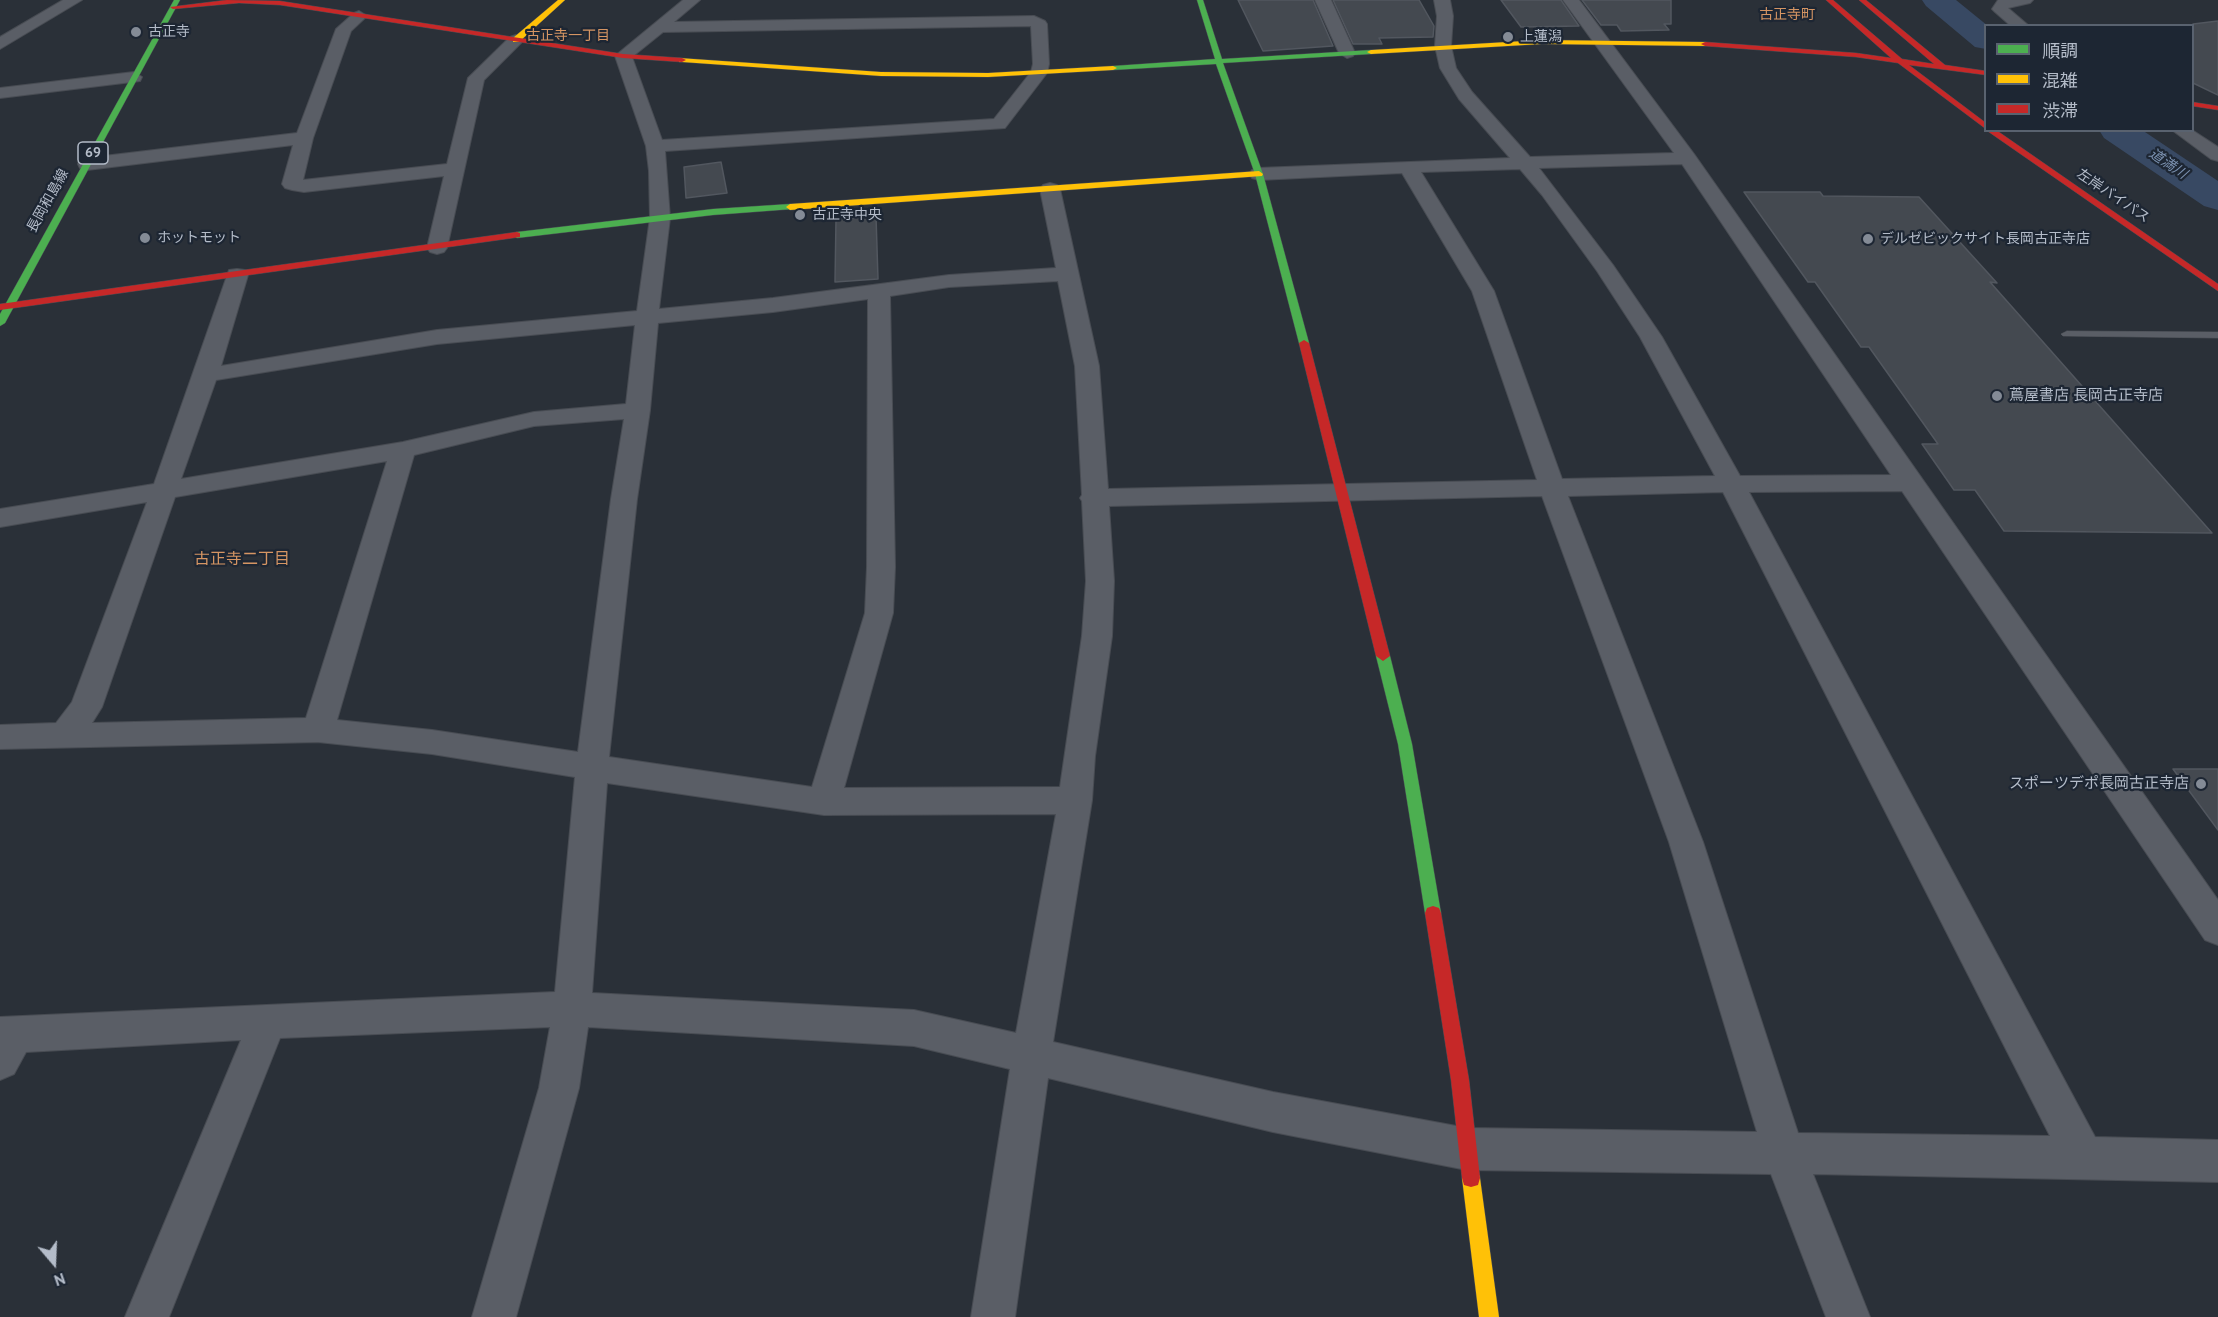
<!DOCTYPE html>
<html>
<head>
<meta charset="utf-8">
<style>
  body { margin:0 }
  #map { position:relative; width:2218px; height:1317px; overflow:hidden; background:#2a3038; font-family:"PT Sans","Noto Sans JP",sans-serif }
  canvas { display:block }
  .legend { position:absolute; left:1984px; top:24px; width:210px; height:108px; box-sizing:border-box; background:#1d2633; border:2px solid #59626f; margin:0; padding:8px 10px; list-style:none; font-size:18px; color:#b4bcc9 }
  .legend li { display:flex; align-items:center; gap:12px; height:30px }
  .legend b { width:30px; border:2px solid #59626f }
  .north { position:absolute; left:24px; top:1233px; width:60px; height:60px; -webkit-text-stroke:4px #1d2633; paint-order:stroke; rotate:161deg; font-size:16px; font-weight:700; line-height:24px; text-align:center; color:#b4bcc9 }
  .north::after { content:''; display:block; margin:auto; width:21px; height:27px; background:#b4bcc9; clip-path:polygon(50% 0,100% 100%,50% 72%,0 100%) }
</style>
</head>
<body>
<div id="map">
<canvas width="2218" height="1317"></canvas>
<ul class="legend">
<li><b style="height:8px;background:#4caf50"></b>順調</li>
<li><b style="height:8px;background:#ffc107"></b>混雑</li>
<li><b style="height:8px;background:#c62828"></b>渋滞</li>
</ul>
<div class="north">N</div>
</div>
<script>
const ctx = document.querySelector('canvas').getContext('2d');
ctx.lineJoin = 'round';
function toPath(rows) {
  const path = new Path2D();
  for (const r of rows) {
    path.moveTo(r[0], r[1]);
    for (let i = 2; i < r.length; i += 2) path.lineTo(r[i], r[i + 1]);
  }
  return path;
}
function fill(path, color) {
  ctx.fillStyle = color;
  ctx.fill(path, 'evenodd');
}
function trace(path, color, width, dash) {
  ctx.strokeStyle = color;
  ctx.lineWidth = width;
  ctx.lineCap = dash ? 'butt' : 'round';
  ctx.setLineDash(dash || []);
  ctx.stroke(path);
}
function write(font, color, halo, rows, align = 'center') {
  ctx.font = font + ' "PT Sans","Noto Sans JP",sans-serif';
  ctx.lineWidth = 4.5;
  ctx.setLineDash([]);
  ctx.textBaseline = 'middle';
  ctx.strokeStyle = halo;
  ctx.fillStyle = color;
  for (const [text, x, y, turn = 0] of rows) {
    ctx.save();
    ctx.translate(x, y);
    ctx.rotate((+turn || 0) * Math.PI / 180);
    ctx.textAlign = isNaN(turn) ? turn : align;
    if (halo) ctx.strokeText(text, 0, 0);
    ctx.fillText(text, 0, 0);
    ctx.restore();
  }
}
fill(toPath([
  [1922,0,1956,0,1988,26,1986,26,1986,49,1975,47,1926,6,1922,0],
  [2099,130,2142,130,2218,181,2218,210,2204,206,2104,138,2099,130]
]), '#384963');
const building = toPath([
  [1238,0,1313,0,1333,46,1263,51,1238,0],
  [1333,0,1419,0,1434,26,1433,37,1379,38,1382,44,1353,44,1333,0],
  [1501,0,1561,0,1579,26,1521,27,1501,0],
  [1582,0,1671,0,1671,24,1664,24,1669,30,1621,31,1617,25,1601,25,1582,0],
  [2218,21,2218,95,2193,83,2193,24,2218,21],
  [721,162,727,193,686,198,684,167,721,162],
  [1744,192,1820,192,1823,196,1919,197,1997,283,1990,282,2212,533,2004,531,1975,490,1954,490,1922,444,1938,444,1869,347,1861,347,1815,282,1808,282,1744,192],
  [876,216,878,279,835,282,836,219,876,216],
  [2173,769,2218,769,2218,830,2173,769]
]);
fill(building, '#444950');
trace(building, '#52575f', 1.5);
const lane = toPath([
  [2067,331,2218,332,2218,338,2063,336,2061,334,2067,331]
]);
const street = toPath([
  [63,0,82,0,0,49,0,37,63,0],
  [683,0,700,0,674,22,1034,16,1045,21,1047,24,1049,64,1047,73,1005,128,665,151,670,218,659,309,773,298,949,275,1056,268,1040,189,1043,185,1050,183,1057,185,1060,189,1099,366,1108,489,1537,480,1472,291,1402,173,1259,180,1252,178,1249,174,1252,170,1259,168,1510,158,1459,99,1440,68,1435,46,1437,16,1434,0,1450,0,1453,16,1451,46,1456,68,1472,92,1530,157,1674,153,1563,0,1579,0,1694,154,2218,900,2218,945,2205,940,1902,491,1749,492,2095,1137,2218,1140,2218,1182,1813,1174,1870,1317,1826,1317,1771,1174,1467,1170,1273,1132,1048,1078,1015,1317,971,1317,1010,1069,914,1046,588,1027,579,1088,516,1317,472,1317,539,1088,550,1027,280,1038,169,1317,125,1317,241,1040,26,1052,14,1074,0,1080,0,1017,555,992,575,777,432,754,318,742,0,749,0,725,56,723,72,702,147,502,0,527,0,509,154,484,229,270,237,269,245,270,248,275,221,366,437,330,637,311,650,218,649,171,646,146,615,56,683,0],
  [1031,26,1033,64,1031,72,994,119,662,140,632,57,663,32,1031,26],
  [1682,164,1891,475,1740,476,1662,337,1613,265,1539,168,1682,164],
  [1520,169,1542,195,1597,271,1640,337,1715,476,1562,479,1494,291,1421,172,1520,169],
  [1058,281,1075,366,1082,495,1080,498,1082,501,1086,581,1082,636,1060,787,844,788,893,613,895,567,890,296,949,287,1058,281],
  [868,299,867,567,865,613,812,787,609,757,637,499,650,410,658,323,773,312,868,299],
  [635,325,626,404,534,412,403,442,181,479,216,380,437,344,635,325],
  [624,419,611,499,578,752,432,730,337,720,414,455,534,426,624,419],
  [387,461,306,718,92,723,102,707,175,497,387,461],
  [1723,492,2050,1136,1798,1133,1703,842,1568,496,1723,492],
  [1542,496,1669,842,1757,1132,1467,1128,1273,1092,1053,1042,1092,800,1095,756,1112,636,1114,581,1109,506,1542,496],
  [607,783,824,815,1056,814,1016,1033,914,1010,592,993,607,783],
  [1315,0,1331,0,1355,53,1353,56,1347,58,1339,53,1315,0],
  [1998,0,2033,0,2030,3,2008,8,2029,26,2011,26,1995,12,1992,9,1998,0],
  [359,11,367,16,351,31,313,138,303,180,447,164,468,78,510,37,516,35,524,40,484,80,447,248,444,252,437,254,430,252,427,248,444,176,304,192,292,190,285,188,282,184,293,145,87,170,80,168,78,164,80,160,87,158,297,133,336,29,354,13,359,11],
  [134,72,142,77,140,81,0,98,0,88,134,72],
  [2172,130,2192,130,2218,147,2218,161,2211,159,2172,130]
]);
const fast = toPath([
  [174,0,180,0,5,323,0,326,0,314,174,0],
  [1197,0,1203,0,1222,59,1371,50,1375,52,1371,54,1223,63,1263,174,1309,343,1308,345,1300,345,1299,343,1255,174,1216,64,1113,70,1109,68,1113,66,1215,59,1197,0],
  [790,204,793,205,793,209,713,215,517,238,512,235,517,232,713,209,790,204],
  [1383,651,1390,656,1412,744,1441,913,1439,918,1433,920,1427,918,1425,913,1398,744,1376,656,1383,651]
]);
const slow = toPath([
  [558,0,565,0,519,42,513,42,513,38,558,0],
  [1542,40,1705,42,1709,44,1705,46,1542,44,1371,54,1367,52,1371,50,1542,40],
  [679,58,881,72,988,73,1113,66,1117,68,1113,70,988,77,881,76,682,62,679,62,679,58],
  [1259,171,1263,174,1262,176,790,210,786,207,790,204,1259,171],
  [1471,1169,1478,1171,1480,1178,1499,1317,1479,1317,1462,1178,1464,1171,1471,1169]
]);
const jam = toPath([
  [227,0,280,1,623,54,682,58,686,60,682,62,623,58,280,5,239,3,173,9,170,7,227,0],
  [1826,0,1833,0,1902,59,1934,64,1859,0,1866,0,1945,65,1986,71,1986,75,1909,65,1986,123,1986,129,1898,63,1856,57,1705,46,1701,44,1705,42,1856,53,1891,58,1826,0],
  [2192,102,2218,106,2218,110,2192,106,2192,102],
  [1986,130,1996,130,2218,284,2218,291,1986,130],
  [517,232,520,233,520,237,0,310,0,304,517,232],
  [1304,340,1309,343,1390,656,1383,661,1376,656,1299,343,1304,340],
  [1433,906,1439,908,1441,913,1469,1080,1480,1178,1478,1185,1471,1187,1464,1185,1462,1178,1451,1080,1425,913,1427,908,1433,906]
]);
trace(lane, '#484c53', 1);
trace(street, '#484c53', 2);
trace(fast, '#484c53', 1);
trace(slow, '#484c53', 1);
trace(jam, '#484c53', 1);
fill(lane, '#5a5e66');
fill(street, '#5a5e66');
fill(fast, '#4caf50');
fill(slow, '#ffc107');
fill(jam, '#c62828');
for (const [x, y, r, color] of [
  [136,32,6,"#848b96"],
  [1508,37,6,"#848b96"],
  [800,215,6,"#848b96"],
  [145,238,6,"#848b96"],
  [1868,239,6,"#848b96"],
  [1997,396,6,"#848b96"],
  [2201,784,6,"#848b96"]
]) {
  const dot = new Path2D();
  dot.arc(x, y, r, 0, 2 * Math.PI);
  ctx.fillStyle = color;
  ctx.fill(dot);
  trace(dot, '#1d2633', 2);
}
write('14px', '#d59563', '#1d2633', [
  ["古正寺町",1787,15],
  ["古正寺一丁目",568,36]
]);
write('14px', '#b4bcc9', '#1d2633', [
  ["古正寺",148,32],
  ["上蓮潟",1520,37],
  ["古正寺中央",812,215],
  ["ホットモット",157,238],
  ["デルゼビックサイト長岡古正寺店",1880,239]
], 'left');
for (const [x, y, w] of [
  [93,153,30]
]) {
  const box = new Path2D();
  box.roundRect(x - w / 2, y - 11, w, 22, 4.5);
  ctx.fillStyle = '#1d2633';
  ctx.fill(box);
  trace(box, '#b4bcc9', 1.5);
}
write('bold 14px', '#b4bcc9', null, [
  ["69",93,153]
]);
write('italic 14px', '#7c92b1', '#1d2633', [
  ["道満川",2168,164,34]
]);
write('14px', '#b4bcc9', '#1d2633', [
  ["左岸バイパス",2113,196,34],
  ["長岡和島線",48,201,-61]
]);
write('15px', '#b4bcc9', '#1d2633', [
  ["蔦屋書店 長岡古正寺店",2009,396],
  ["スポーツデポ長岡古正寺店",2189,784,"right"]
], 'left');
write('16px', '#d59563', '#1d2633', [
  ["古正寺二丁目",242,559]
]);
</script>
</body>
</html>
